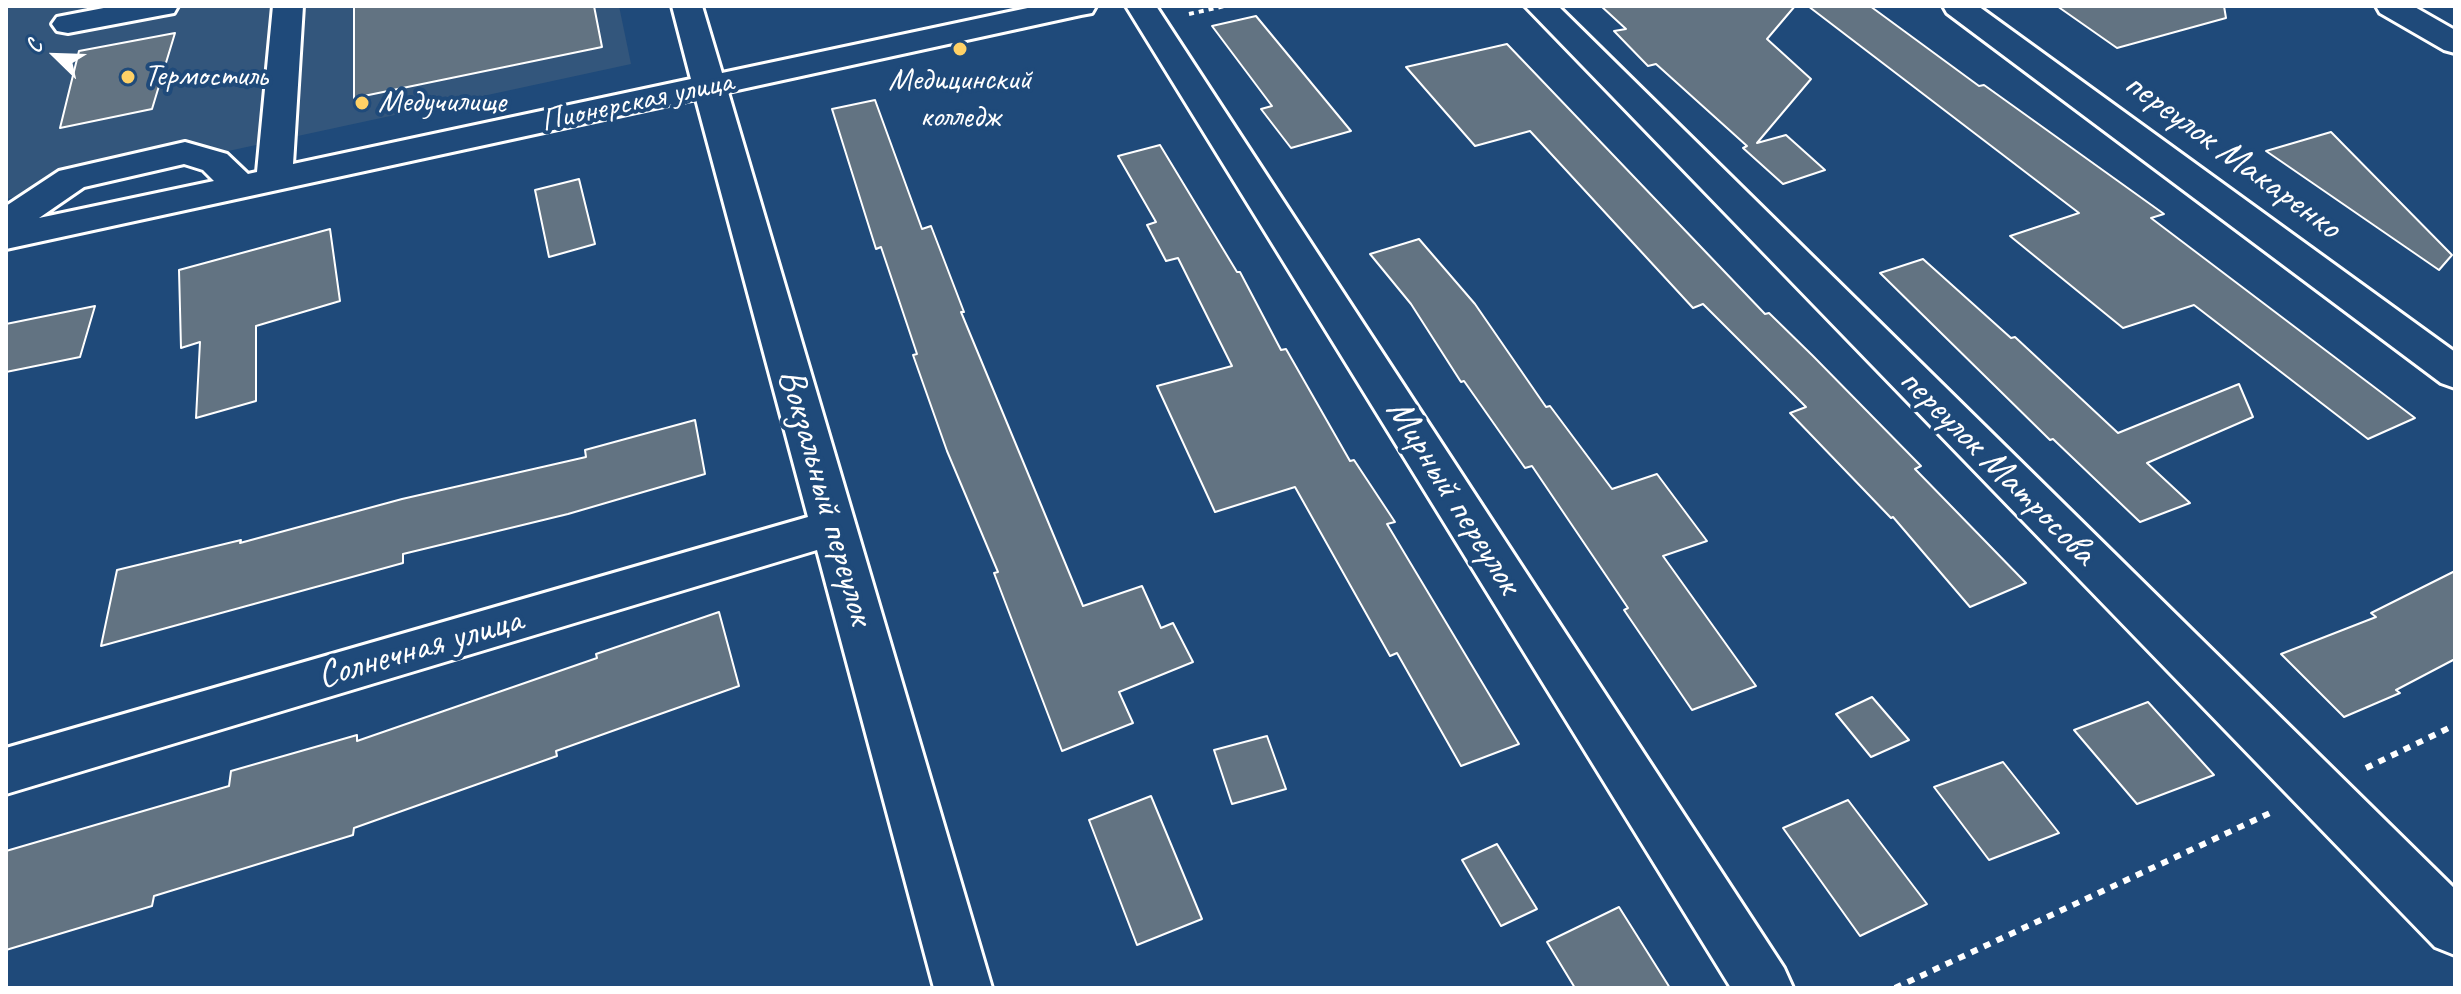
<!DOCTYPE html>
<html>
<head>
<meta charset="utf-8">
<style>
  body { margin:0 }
  #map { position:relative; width:2461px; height:994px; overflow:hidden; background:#1f4a7a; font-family:Caveat,sans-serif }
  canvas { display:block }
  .frame { position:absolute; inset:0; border:8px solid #fff; pointer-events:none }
  .north { position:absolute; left:16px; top:16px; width:80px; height:80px; -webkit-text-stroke:6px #1f4a7a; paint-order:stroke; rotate:293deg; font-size:22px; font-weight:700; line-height:32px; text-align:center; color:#fff }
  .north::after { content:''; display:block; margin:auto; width:28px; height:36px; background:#fff; clip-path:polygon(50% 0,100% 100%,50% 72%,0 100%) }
</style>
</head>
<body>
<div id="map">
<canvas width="2461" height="994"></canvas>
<div class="frame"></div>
<div class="north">С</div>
</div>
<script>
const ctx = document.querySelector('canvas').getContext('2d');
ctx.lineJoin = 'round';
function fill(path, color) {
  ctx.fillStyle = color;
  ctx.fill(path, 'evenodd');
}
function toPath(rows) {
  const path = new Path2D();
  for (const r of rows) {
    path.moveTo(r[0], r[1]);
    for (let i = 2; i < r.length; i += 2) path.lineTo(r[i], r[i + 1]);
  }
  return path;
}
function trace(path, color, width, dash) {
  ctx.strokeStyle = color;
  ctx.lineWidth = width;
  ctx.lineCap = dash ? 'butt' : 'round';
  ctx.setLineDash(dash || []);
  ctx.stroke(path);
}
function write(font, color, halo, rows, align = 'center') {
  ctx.font = font + ' Caveat,sans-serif';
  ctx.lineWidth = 8;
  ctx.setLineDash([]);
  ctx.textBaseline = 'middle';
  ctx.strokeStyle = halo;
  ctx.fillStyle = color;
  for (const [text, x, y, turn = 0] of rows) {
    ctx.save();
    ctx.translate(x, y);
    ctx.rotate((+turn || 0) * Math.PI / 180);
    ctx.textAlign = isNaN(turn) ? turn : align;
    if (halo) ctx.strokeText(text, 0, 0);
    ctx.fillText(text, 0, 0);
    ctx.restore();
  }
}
fill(toPath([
  [19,6,619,6,631,64,6,199,6,8]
]), '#33567c');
const building = toPath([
  [354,6,594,6,602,47,354,98,354,6],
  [1601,6,1795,6,1767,39,1811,79,1757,143,1786,135,1825,170,1783,184,1743,148,1747,146,1656,64,1648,66,1614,31,1626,29,1601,6],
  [1808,6,1870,6,1979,86,1984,85,2164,214,2151,218,2415,418,2368,439,2194,305,2123,328,2010,236,2079,213,1808,6],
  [2057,6,2224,6,2226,18,2117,48,2057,6],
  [1256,16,1351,131,1291,148,1261,109,1272,106,1212,26,1256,16],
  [175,33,152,109,60,128,79,51,175,33],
  [1507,44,1765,314,1769,313,1813,356,1921,466,1915,469,2026,583,1970,607,1893,517,1891,518,1790,413,1806,407,1703,304,1693,308,1530,131,1475,146,1406,67,1507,44],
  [875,100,922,229,931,226,964,312,961,312,1083,606,1142,586,1161,628,1173,623,1193,662,1119,692,1133,723,1062,751,994,573,998,572,947,451,913,355,917,354,881,247,876,249,832,109,875,100],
  [2331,132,2452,255,2439,270,2266,151,2331,132],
  [1160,145,1237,272,1240,272,1281,350,1286,349,1350,461,1354,460,1395,522,1387,524,1519,744,1461,766,1397,653,1390,656,1295,487,1215,512,1157,386,1232,366,1178,258,1166,261,1147,225,1156,222,1118,156,1160,145],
  [579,179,595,244,549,257,535,190,579,179],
  [330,229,340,301,256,326,256,401,196,418,200,342,181,348,179,270,330,229],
  [1419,239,1475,304,1546,407,1550,406,1612,489,1657,474,1707,541,1663,556,1756,686,1692,710,1624,610,1628,608,1532,466,1525,468,1464,381,1461,382,1411,304,1370,254,1419,239],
  [1923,259,2011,338,2015,337,2118,433,2239,384,2253,417,2147,463,2190,503,2140,522,2053,439,2050,440,1880,273,1923,259],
  [95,306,80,357,6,372,6,324,95,306],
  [695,420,705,474,568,514,403,554,403,563,101,646,117,570,241,540,240,543,402,499,586,457,585,450,695,420],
  [2455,571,2455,659,2396,690,2400,693,2344,717,2281,654,2376,617,2371,613,2455,571],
  [719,612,739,686,556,751,557,756,354,828,353,835,154,896,152,906,6,950,6,851,229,786,231,771,357,735,357,741,597,658,596,654,719,612],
  [1872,697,1909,740,1871,757,1836,714,1872,697],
  [2148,702,2214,775,2137,804,2074,730,2148,702],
  [1267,736,1286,789,1232,804,1214,750,1267,736],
  [2003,762,2059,833,1989,860,1934,787,2003,762],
  [1151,796,1202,919,1137,945,1089,820,1151,796],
  [1848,800,1927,904,1860,936,1783,828,1848,800],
  [1497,844,1537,909,1501,926,1462,860,1497,844],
  [1619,907,1670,988,1575,988,1547,942,1619,907]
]);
fill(building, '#627382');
trace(building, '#fff', 2);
const minor = toPath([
  [114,6,178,6,174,13,163,15,68,33,57,31,52,24,57,17,114,6],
  [273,6,303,6,293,164,691,79,672,6,702,6,722,73,1037,6,1096,6,1092,13,1081,15,728,92,992,988,934,988,817,550,6,794,6,748,808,517,696,99,6,249,6,206,59,171,185,142,227,154,248,174,257,172,273,6],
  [184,164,203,170,214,181,39,218,84,187,184,164],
  [1126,6,1156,6,1784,968,1793,988,1731,988,1126,6],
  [1525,6,1558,6,2455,889,2455,955,2435,947,1525,6],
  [1943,6,1978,6,2455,352,2455,388,2441,383,1947,13,1943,6],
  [2376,6,2413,6,2455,30,2455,53,2444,50,2380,13,2376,6]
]);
trace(minor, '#fff', 6);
trace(toPath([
  [1189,14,1225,6]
]), '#fff', 4, [5, 5]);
trace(toPath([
  [2366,768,2455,725],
  [1895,988,2270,813]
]), '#fff', 6, [7, 7]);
fill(minor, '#1f4a7a');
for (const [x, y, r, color] of [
  [960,49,8,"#ffd166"],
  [128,77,8,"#ffd166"],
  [362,103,8,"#ffd166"]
]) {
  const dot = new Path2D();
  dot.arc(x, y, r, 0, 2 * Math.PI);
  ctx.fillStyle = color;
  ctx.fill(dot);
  trace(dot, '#1f4a7a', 3);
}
write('32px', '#fff', '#1f4a7a', [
  ["Термостиль",144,77],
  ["Медицинский",960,81,"center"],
  ["колледж",960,118,"center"],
  ["Медучилище",378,103]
], 'left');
write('32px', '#fff', '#1f4a7a', [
  ["Пионерская улица",637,102,-12]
]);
write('38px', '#fff', '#1f4a7a', [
  ["переулок Макаренко",2232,156,36],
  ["переулок Матросова",1997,467,45],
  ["Вокзальный переулок",825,497,74],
  ["Мирный переулок",1453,497,58],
  ["Солнечная улица",420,649,-16]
]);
</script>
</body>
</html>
